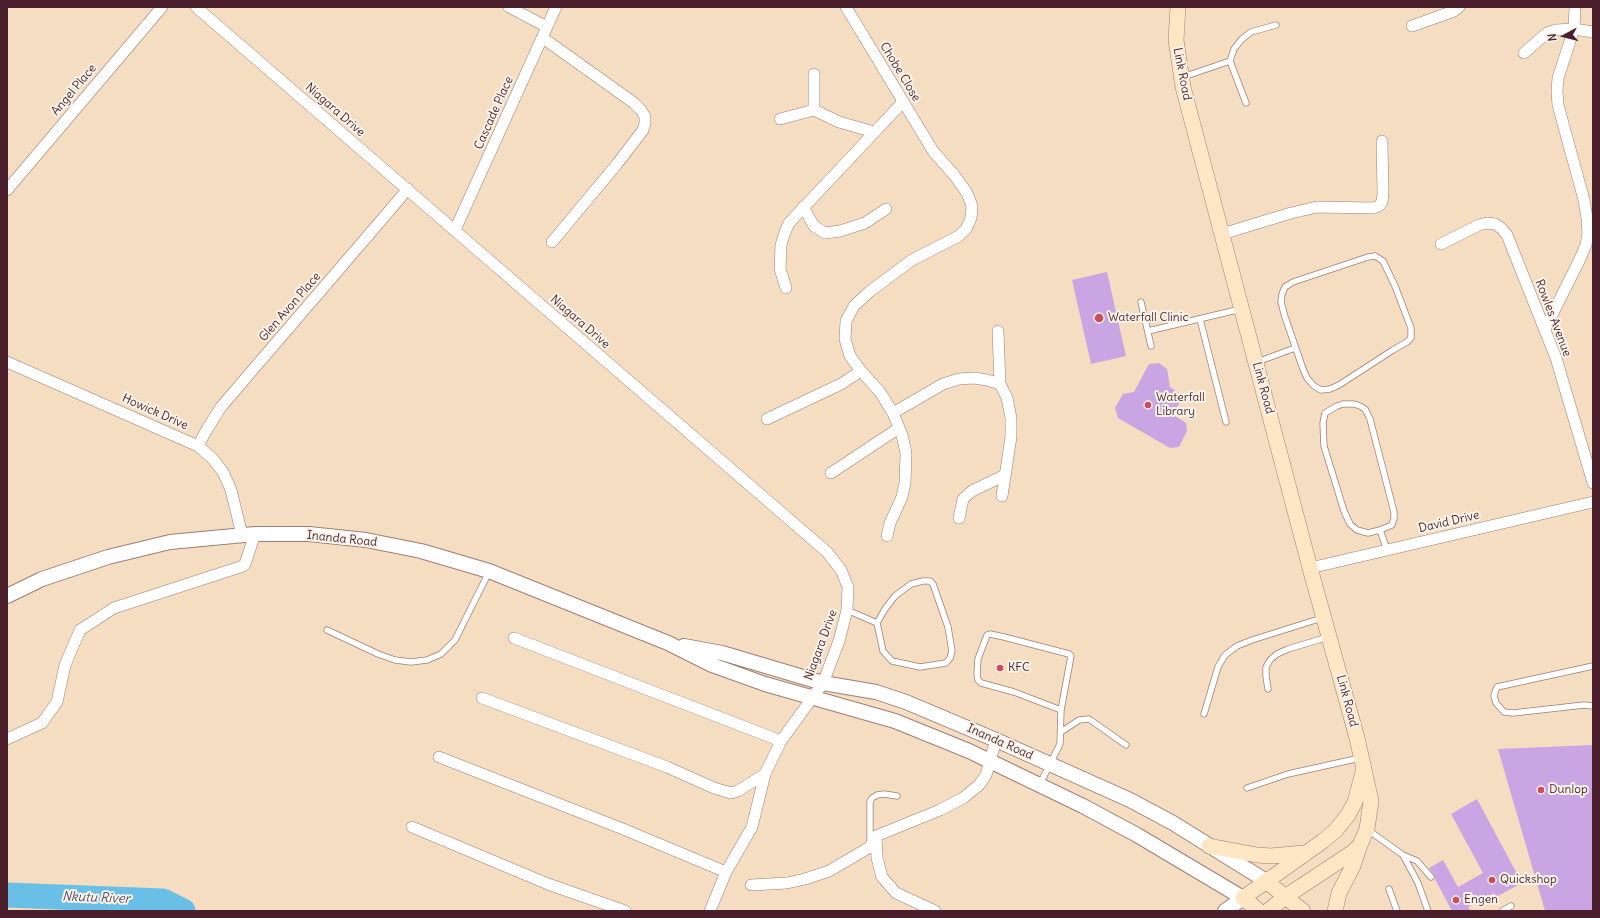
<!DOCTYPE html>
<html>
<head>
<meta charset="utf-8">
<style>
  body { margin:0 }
  #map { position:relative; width:1600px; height:918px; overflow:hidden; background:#f4ddc1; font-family:Delius,sans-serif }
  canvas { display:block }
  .frame { position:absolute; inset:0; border:8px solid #4a1f2b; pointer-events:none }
  .north { position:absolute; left:1544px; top:16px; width:40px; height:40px; -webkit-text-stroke:3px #f7f3e8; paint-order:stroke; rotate:263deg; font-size:11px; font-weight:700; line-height:16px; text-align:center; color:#4a1f2b }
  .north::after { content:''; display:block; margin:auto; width:14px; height:18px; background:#4a1f2b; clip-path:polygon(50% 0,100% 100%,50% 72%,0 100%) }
</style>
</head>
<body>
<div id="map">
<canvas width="1600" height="918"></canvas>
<div class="frame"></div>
<div class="north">N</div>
</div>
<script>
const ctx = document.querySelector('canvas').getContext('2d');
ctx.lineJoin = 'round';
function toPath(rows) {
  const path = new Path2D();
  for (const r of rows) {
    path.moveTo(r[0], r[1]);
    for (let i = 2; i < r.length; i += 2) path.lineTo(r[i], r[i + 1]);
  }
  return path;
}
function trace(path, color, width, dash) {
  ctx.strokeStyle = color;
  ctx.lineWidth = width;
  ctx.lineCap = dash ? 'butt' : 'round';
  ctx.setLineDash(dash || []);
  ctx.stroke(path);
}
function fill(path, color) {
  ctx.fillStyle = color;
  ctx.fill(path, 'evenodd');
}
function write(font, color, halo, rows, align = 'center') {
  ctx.font = font + ' Delius,sans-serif';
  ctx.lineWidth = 4;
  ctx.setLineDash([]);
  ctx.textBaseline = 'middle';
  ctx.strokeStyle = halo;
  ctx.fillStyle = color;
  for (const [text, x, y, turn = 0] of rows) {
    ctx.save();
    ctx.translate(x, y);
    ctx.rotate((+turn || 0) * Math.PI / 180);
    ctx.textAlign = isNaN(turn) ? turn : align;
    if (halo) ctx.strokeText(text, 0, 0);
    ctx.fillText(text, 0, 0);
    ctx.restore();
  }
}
trace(toPath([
  [7,895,163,901,183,911]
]), '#6abfe7', 25);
fill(toPath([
  [1107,272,1126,356,1091,364,1072,280],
  [1159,363,1167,369,1170,387,1179,393,1181,401,1172,414,1186,423,1187,431,1179,447,1170,448,1118,418,1115,408,1123,394,1134,392,1149,364],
  [1593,745,1593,911,1545,911,1498,749],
  [1477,799,1522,883,1496,897,1494,893,1468,907,1471,911,1452,911,1435,879,1434,875,1429,868,1443,860,1458,887,1483,873,1451,814]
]), '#c9a6e3');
const service = toPath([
  [1183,77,1230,61],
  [1246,103,1230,61,1234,49,1242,39,1251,32,1276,25],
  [1375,256,1383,261,1395,286,1411,328,1411,338,1407,342,1393,350,1339,385,1330,389,1321,390,1314,386,1307,378,1303,369,1285,317,1281,302,1282,294,1285,287,1293,282,1368,257,1375,256],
  [1141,302,1151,346],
  [1200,319,1226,422],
  [1148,331,1241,309],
  [1257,362,1295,348],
  [1343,404,1354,404,1360,406,1365,409,1370,419,1394,512,1394,518,1392,525,1380,530,1368,533,1357,530,1350,524,1344,511,1324,446,1323,423,1325,413,1337,406,1343,404],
  [1380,530,1387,550],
  [923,581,930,581,933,584,948,627,952,651,950,658,946,663,920,667,892,661,883,651,877,623,885,609,895,596,911,584,923,581],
  [847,610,877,623],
  [327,630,378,654,395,660,411,662,427,660,441,654,455,640,489,572],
  [1593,666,1497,687,1495,692,1494,696,1496,703,1504,712,1513,713,1584,705,1593,706],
  [1268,689,1266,676,1266,667,1270,660,1277,654,1288,649,1328,637],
  [1204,714,1218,667,1225,655,1237,646,1252,640,1322,618],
  [1061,732,1079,720,1089,719,1126,745],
  [1040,784,1060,744,1061,710,1071,656,1069,654,1004,637,990,634,987,635,978,659,977,674,978,680,981,683,1014,692,1061,710],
  [1247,788,1288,774,1360,758],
  [1368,830,1403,855,1417,861,1431,877],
  [870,843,870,802,872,798,877,795,884,794,897,796],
  [1403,855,1418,883,1428,911],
  [1389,889,1397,911],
  [1502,911,1511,906]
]);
const minor = toPath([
  [196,7,827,552,841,570,848,587,847,610,839,641,823,683,781,741,765,774,752,827,726,872,710,911],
  [509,7,547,27],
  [846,7,933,151,955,176,967,193,972,206,971,218,966,229,959,236,912,260,869,292,854,306,846,321,845,339,850,356,861,371,880,392,893,413,902,435,906,453,905,483,902,497,890,523,887,536],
  [1412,26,1454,11,1459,7],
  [543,38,634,103,641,110,645,117,645,123,643,130,617,164,552,242],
  [1524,53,1547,33,1556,30,1574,29,1593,32],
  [814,110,839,122,874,132],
  [780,119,814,110,814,74],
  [7,190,162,7],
  [803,207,814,226,825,233,840,231,865,223,886,209],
  [455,230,556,7],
  [1222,234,1291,213,1317,207,1373,208,1379,206,1382,202,1383,193,1382,141],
  [1441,244,1479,225,1487,223,1495,224,1501,228,1507,235,1556,358,1593,483],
  [786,288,780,269,781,245,785,232,789,223,903,102],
  [1545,329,1579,261,1586,245,1588,233,1587,218,1584,200,1558,105,1557,91,1558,78,1574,29,1575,7],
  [998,331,1000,384,1007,398,1011,418,1011,437,1002,496],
  [7,362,198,446,212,458,223,472,231,490,242,535],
  [893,413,943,384,959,379,974,378,987,380,1000,384],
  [767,419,841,384,861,371],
  [198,446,206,431,221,407,408,189],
  [831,473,899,428],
  [959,518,963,499,972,491,1005,475],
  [1310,568,1593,502],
  [514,638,781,741],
  [482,698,667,767,714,788,731,793,738,791,765,774],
  [7,739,42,723,57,702,65,665,80,630,114,608,243,566,245,564,255,534],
  [439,757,623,829,726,872],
  [412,827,548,884,625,911],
  [876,836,877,858,882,877,896,893,935,911],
  [751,885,787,883,805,879,829,871,870,847,876,836,940,810,963,798,979,785,986,775,996,740]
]);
const tertiary = toPath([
  [7,596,42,579,108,557,170,542,255,534,309,534,366,540,421,551,489,571,668,643,712,665,765,684,895,721,969,751,1083,806,1137,835,1243,898,1225,911],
  [684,646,722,653,823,683,876,692,906,702,996,740,1130,800,1173,823,1266,881]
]);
const secondary = toPath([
  [1178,7,1176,40,1183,87,1310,568,1357,738,1371,801,1367,829,1360,845,1353,852,1285,897,1268,911],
  [1209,846,1257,855,1271,856,1303,853],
  [1266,881,1303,911],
  [1259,911,1243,898,1323,841,1336,830,1348,815,1355,802,1363,772],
  [1335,911,1339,893,1353,866,1360,845]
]);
trace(service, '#9f7e76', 7);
trace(minor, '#9f7e76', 12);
trace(tertiary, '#9f7e76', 16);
trace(secondary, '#9f7e76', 16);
trace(service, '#fff', 5.5);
trace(minor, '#fff', 11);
trace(tertiary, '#fff', 14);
trace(secondary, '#fce6c4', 15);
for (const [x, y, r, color] of [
  [1099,318,5,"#d1495b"],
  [1148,405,4,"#d1495b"],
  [1000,668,4,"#d1495b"],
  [1541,790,4,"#d1495b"],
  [1492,880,4,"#d1495b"],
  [1456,900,4,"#d1495b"]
]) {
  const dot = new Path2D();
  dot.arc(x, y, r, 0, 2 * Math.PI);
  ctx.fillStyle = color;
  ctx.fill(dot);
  trace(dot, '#f7f3e8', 1.5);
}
write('12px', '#4a1f2b', '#f7f3e8', [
  ["Chobe Close",900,72,59],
  ["Link Road",1182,74,79],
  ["Angel Place",74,90,-50],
  ["Niagara Drive",335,110,41],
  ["Cascade Place",494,113,-66],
  ["Glen Avon Place",290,307,-49],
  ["Rowles Avenue",1553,318,69],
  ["Niagara Drive",580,322,41],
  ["Link Road",1263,388,75],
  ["Howick Drive",155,412,24],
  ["David Drive",1449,522,-13],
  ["Inanda Road",342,539,6],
  ["Niagara Drive",821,645,-70],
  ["Link Road",1347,701,75],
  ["Inanda Road",1000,742,24]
]);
write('12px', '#4a1f2b', '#f7f3e8', [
  ["Waterfall Clinic",1108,318],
  ["Waterfall",1156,398],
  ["Library",1156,412],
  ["KFC",1008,668],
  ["Dunlop",1549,790],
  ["Quickshop",1500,880],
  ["Engen",1464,900]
], 'left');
write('italic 13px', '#544f63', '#f7f3e8', [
  ["Nkutu River",96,898,2]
]);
</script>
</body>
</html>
